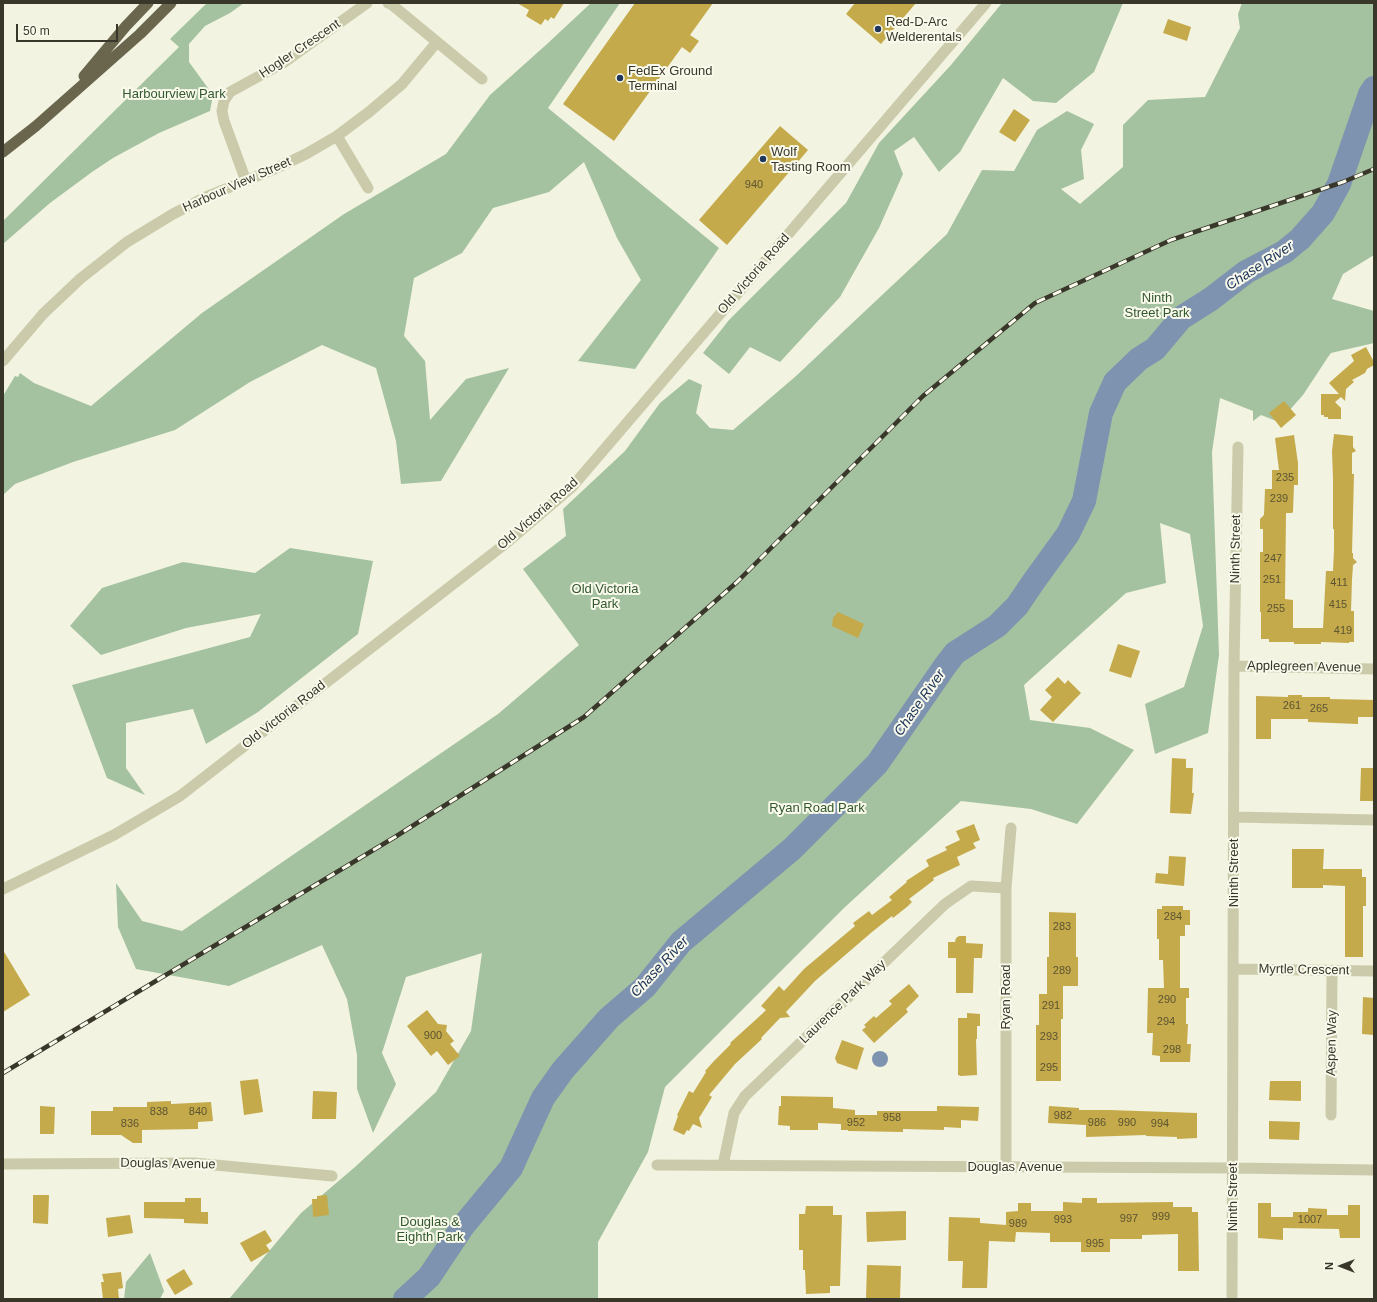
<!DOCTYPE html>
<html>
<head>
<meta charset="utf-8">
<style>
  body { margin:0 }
  #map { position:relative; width:1377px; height:1302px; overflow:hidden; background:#f2f3e0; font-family:Helvetica,sans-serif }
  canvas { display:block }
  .frame { position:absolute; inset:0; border:4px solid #39372a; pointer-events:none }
  .north { position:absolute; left:1321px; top:1246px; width:40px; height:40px; -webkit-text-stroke:3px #f9faec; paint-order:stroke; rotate:270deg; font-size:11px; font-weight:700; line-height:16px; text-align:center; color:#39372a }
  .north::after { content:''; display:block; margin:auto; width:14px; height:18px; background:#39372a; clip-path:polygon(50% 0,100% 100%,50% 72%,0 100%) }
  .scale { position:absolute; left:16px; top:24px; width:102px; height:18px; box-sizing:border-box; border:2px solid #39372a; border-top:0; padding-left:5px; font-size:12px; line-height:14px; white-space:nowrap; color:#39372a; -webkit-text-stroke:3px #f9faec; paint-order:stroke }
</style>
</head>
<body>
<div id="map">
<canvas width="1377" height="1302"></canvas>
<div class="frame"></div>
<div class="north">N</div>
<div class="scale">50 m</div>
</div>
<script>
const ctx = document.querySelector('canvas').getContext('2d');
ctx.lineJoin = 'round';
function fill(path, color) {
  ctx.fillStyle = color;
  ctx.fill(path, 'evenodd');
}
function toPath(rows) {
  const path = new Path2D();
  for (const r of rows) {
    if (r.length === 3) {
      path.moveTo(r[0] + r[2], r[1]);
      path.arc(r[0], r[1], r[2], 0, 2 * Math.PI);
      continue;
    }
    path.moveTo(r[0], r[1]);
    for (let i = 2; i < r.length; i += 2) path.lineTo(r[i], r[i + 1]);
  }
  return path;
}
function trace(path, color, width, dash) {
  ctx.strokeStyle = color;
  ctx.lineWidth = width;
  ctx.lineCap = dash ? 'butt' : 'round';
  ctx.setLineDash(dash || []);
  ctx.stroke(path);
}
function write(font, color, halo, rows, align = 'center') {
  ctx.font = font + ' Helvetica,sans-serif';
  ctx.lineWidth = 4;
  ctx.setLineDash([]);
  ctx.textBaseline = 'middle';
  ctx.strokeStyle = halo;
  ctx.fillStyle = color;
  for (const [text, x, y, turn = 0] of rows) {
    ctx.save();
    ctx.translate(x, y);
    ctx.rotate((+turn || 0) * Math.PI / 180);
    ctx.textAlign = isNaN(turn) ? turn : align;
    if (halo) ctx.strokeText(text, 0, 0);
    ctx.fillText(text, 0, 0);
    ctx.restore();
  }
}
fill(toPath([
  [207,3,244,3,230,13,205,26,189,44,189,62,213,95,210,111,159,133,113,158,92,172,50,203,3,244,3,221,179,47,170,39],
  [591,3,620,3,548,108,719,248,635,369,578,361,641,280,617,238,584,162,549,192,493,208,462,253,414,278,404,336,425,361,430,420,466,379,509,368,441,481,401,484,396,441,376,368,322,345,250,382,175,430,73,462,15,484,3,495,3,396,15,376,18,377,20,373,34,383,91,406,202,313,344,214,446,154,490,95,547,44],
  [1002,3,1123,3,1094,72,1056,103,1033,101,1003,78,960,152,939,172,914,137,894,151,903,174,879,228,840,297,780,362,750,347,729,374,703,353,729,320,846,203,879,143,951,65],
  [1242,3,1374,3,1374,255,1343,274,1332,299,1374,311,1374,343,1331,353,1328,357,1303,395,1279,422,1261,415,1253,421,1253,411,1220,398,1212,452,1219,655,1208,733,1155,754,1145,704,1184,687,1203,626,1190,534,1160,523,1166,583,1126,593,1024,685,1030,720,1090,728,1134,750,1077,824,1031,809,961,801,845,907,665,1087,648,1152,598,1242,598,1299,229,1299,301,1213,355,1167,436,1092,471,1031,482,953,406,977,382,1053,396,1084,373,1133,357,1089,357,1055,347,999,322,945,229,986,136,969,118,927,116,883,142,921,182,931,498,714,579,645,523,569,566,536,563,509,625,451,660,403,689,379,702,385,696,413,710,428,733,430,796,376,947,234,982,170,1014,171,1037,130,1067,111,1094,124,1081,150,1084,179,1061,189,1080,204,1123,167,1123,125,1148,100,1205,97,1240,28,1238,14],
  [290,548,373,561,358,634,258,712,206,744,193,709,126,723,126,768,145,795,107,778,72,685,250,637,261,614,186,628,101,655,70,626,102,588,183,562,255,573],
  [150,1253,164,1291,160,1299,124,1299,126,1282]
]), '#a4c29f');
fill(toPath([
  [880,1059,8]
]), '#7e93b0');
trace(toPath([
  [405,1299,429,1277,463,1226,511,1168,543,1098,563,1070,609,1018,645,987,681,942,792,849,877,764,945,666,955,653,997,626,1017,606,1034,581,1068,534,1084,501,1101,413,1115,382,1139,359,1155,349,1181,318,1211,299,1246,272,1284,252,1300,239,1323,213,1339,184,1370,94,1374,88]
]), '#7e93b0', 24);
fill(toPath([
  [517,3,564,3,554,19,551,17,548,21,545,19,541,25,526,16,529,10],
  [635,3,713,3,690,35,699,41,690,53,682,47,614,141,563,104],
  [855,3,916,3,881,44,846,14],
  [1168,19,1191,27,1187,41,1163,33],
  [1014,109,1030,120,1015,142,999,132],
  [780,126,808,150,727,245,699,220],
  [1366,347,1374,362,1374,365,1367,369,1365,373,1352,380,1354,382,1346,389,1345,401,1341,397,1335,402,1341,408,1341,419,1328,419,1328,417,1324,417,1324,415,1321,415,1321,394,1339,394,1329,383,1354,361,1351,355],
  [1284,401,1296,415,1281,428,1269,413],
  [1334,434,1353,436,1353,447,1356,451,1352,453,1352,474,1354,474,1352,553,1353,553,1353,558,1357,562,1353,565,1352,580,1351,611,1354,611,1354,642,1349,642,1349,643,1321,642,1321,644,1294,644,1294,642,1269,642,1269,639,1261,639,1261,612,1260,612,1260,552,1263,552,1263,529,1260,529,1260,519,1264,515,1265,489,1272,489,1272,470,1279,470,1275,438,1294,435,1298,463,1298,485,1294,485,1293,512,1292,513,1286,513,1285,599,1293,600,1293,628,1323,628,1326,571,1333,571,1334,550,1334,529,1333,529,1333,479,1332,451],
  [838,612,864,624,858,638,832,626,833,618],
  [1118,644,1140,651,1131,678,1109,671],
  [1058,677,1065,684,1068,680,1081,693,1053,722,1040,710,1052,697,1045,690],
  [1288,695,1302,695,1302,697,1330,697,1330,699,1374,700,1374,717,1358,717,1358,724,1308,722,1308,719,1271,719,1271,739,1256,739,1256,696,1288,697],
  [1172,758,1186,759,1186,768,1193,768,1192,793,1194,793,1191,814,1170,813],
  [1361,768,1374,768,1374,801,1360,801],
  [974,824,980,840,973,843,976,848,957,857,960,865,933,878,934,880,909,899,912,902,908,906,893,918,892,916,872,932,815,981,786,1012,790,1017,780,1018,761,1038,762,1039,735,1064,709,1095,712,1097,699,1118,702,1128,693,1124,689,1131,687,1130,684,1135,673,1130,678,1116,677,1115,689,1091,693,1093,706,1072,705,1071,714,1061,731,1044,730,1043,762,1014,766,1010,761,1006,779,986,784,991,804,969,855,926,853,923,869,911,872,915,892,900,889,897,907,882,906,881,929,866,926,860,947,850,945,847,960,840,956,831],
  [1292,849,1324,849,1323,869,1362,869,1362,877,1366,877,1366,906,1363,906,1363,957,1345,957,1345,886,1323,885,1323,888,1292,888],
  [1169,856,1186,857,1184,886,1155,883,1156,873,1168,874],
  [1162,906,1183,906,1183,910,1190,910,1190,925,1185,925,1185,936,1180,936,1180,988,1189,988,1189,998,1186,998,1186,1024,1188,1024,1187,1044,1191,1044,1190,1062,1160,1062,1160,1056,1152,1055,1153,1033,1147,1033,1148,988,1164,988,1163,960,1159,960,1159,939,1157,939,1157,909,1162,909],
  [1049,912,1076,913,1076,957,1078,957,1078,986,1063,986,1063,1019,1061,1019,1061,1081,1036,1081,1036,1025,1039,1025,1039,994,1047,994,1047,957,1049,957],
  [959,936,966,936,966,943,983,944,982,958,974,958,973,993,956,993,956,958,948,958,948,942,955,942,956,938],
  [3,950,30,995,3,1012],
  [909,984,919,996,906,1009,908,1012,874,1043,862,1030,866,1027,864,1025,874,1016,876,1018,892,1004,889,1001],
  [1363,997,1374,998,1374,1035,1362,1034],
  [427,1010,438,1024,447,1025,446,1031,454,1041,450,1044,460,1056,448,1065,437,1051,431,1056,407,1026],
  [967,1013,980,1014,980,1026,977,1026,977,1039,976,1039,977,1075,961,1076,958,1075,958,1018,967,1018],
  [842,1040,864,1048,857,1070,837,1063,835,1058],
  [258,1079,263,1112,244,1115,240,1081],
  [1270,1081,1301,1081,1301,1101,1269,1100],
  [313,1091,337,1092,336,1119,312,1119],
  [781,1096,833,1097,833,1108,855,1110,855,1115,877,1115,877,1111,937,1111,937,1106,979,1107,978,1121,961,1120,961,1128,944,1127,944,1130,903,1129,903,1132,848,1131,848,1130,841,1130,841,1124,818,1123,818,1130,790,1130,790,1126,778,1125,779,1106,781,1106],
  [171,1101,171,1104,211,1102,213,1121,198,1122,198,1129,142,1130,142,1143,133,1143,121,1135,91,1135,91,1111,113,1111,113,1107,147,1107,147,1102],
  [40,1106,55,1107,54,1134,40,1134],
  [1049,1106,1079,1108,1079,1110,1109,1110,1197,1113,1197,1138,1177,1139,1177,1137,1146,1136,1146,1135,1086,1137,1086,1125,1048,1123],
  [1269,1121,1300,1122,1299,1140,1269,1139],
  [33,1195,49,1195,48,1224,33,1223],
  [327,1195,329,1215,313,1217,312,1199,317,1199,317,1196],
  [185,1198,201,1198,201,1212,208,1212,208,1224,184,1223,184,1219,144,1218,144,1202,185,1202],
  [1082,1198,1097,1198,1097,1203,1173,1202,1173,1207,1192,1207,1192,1212,1198,1212,1199,1271,1178,1271,1178,1234,1142,1235,1142,1239,1110,1239,1110,1252,1081,1252,1081,1242,1050,1242,1050,1233,1016,1232,1015,1242,989,1241,987,1288,962,1288,963,1261,948,1261,949,1217,980,1218,980,1223,1006,1225,1006,1212,1018,1211,1018,1203,1031,1203,1031,1211,1063,1211,1063,1202,1082,1203],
  [1258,1203,1271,1203,1271,1217,1293,1217,1293,1212,1308,1212,1308,1208,1327,1209,1327,1215,1348,1215,1348,1205,1360,1205,1360,1238,1340,1238,1339,1229,1283,1228,1283,1240,1258,1238],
  [806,1206,833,1206,833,1215,842,1215,840,1286,830,1286,830,1293,806,1294,805,1270,803,1270,803,1250,799,1250,799,1214,805,1214],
  [906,1211,906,1240,867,1242,866,1212],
  [130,1215,133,1233,108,1237,106,1218],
  [265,1230,272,1241,266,1245,270,1251,251,1262,240,1243],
  [867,1265,901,1266,900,1299,866,1299],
  [184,1269,193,1284,175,1295,166,1280],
  [121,1272,123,1288,118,1289,119,1299,103,1299,101,1282,104,1282,102,1274]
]), '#c5aa4b');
trace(toPath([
  [388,3,391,4,482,79],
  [337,136,368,188],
  [246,181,224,121,222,111,224,101,230,92,283,63,367,3],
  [3,361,43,314,80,279,127,242,173,214,208,196,272,170,306,154,337,136,369,112,402,84,437,42],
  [1234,666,1374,669],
  [1234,817,1374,820],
  [1233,969,1374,971],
  [1331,1115,1332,971],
  [3,1164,194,1163,332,1176],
  [657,1165,1233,1168,1374,1170],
  [723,1165,734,1113,745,1096,945,904,971,886,1006,888],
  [1006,1167,1006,888,1011,828],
  [1232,1299,1234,666,1238,447]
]), '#cbcbab', 11);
trace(toPath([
  [3,889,114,835,180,796,505,544,572,487,986,3]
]), '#cbcbab', 11);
trace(toPath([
  [84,76,126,26,148,3],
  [3,152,36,126,140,34,171,3]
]), '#6a664e', 11);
const rail = toPath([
  [3,1073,395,837,584,717,737,582,923,396,1035,303,1171,240,1343,182,1374,169]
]);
trace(rail, '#39372a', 4.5);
trace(rail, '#f9faec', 3, [9]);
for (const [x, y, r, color] of [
  [878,29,4,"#20375b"],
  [620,78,4,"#20375b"],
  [763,159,4,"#20375b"]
]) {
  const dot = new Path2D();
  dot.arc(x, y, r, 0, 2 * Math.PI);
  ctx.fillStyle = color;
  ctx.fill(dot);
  trace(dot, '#f9faec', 1.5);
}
write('11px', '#5c5432', null, [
  ["940",754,185],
  ["235",1285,478],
  ["239",1279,499],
  ["247",1273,559],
  ["251",1272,580],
  ["411",1339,583],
  ["415",1338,605],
  ["255",1276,609],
  ["419",1343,631],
  ["261",1292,706],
  ["265",1319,709],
  ["284",1173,917],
  ["283",1062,927],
  ["289",1062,971],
  ["290",1167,1000],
  ["291",1051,1006],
  ["294",1166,1022],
  ["900",433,1036],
  ["293",1049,1037],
  ["298",1172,1050],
  ["295",1049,1068],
  ["838",159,1112],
  ["840",198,1112],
  ["982",1063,1116],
  ["958",892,1118],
  ["952",856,1123],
  ["986",1097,1123],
  ["990",1127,1123],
  ["836",130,1124],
  ["994",1160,1124],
  ["999",1161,1217],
  ["997",1129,1219],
  ["993",1063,1220],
  ["1007",1310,1220],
  ["989",1018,1224],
  ["995",1095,1244]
]);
write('13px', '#39372a', '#f9faec', [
  ["Red-D-Arc",886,22],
  ["Welderentals",886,37],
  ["FedEx Ground",628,71],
  ["Terminal",628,86],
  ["Wolf",771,152],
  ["Tasting Room",771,167]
], 'left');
write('13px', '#39372a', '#f9faec', [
  ["Hogler Crescent",300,49,-34],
  ["Harbour View Street",237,185,-24],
  ["Old Victoria Road",754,274,-49],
  ["Old Victoria Road",538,514,-41],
  ["Ninth Street",1236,549,-89],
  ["Applegreen Avenue",1304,667,1],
  ["Old Victoria Road",284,715,-38],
  ["Ninth Street",1234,873,-90],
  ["Myrtle Crescent",1304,970,1],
  ["Ryan Road",1006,997,-90],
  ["Laurence Park Way",843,1002,-44],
  ["Aspen Way",1332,1043,-89],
  ["Douglas Avenue",168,1164,1],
  ["Douglas Avenue",1015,1167],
  ["Ninth Street",1233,1197,-90]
]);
write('13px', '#32582e', '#f9faec', [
  ["Harbourview Park",174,94],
  ["Ninth",1157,298],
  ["Street Park",1157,313],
  ["Old Victoria",605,589],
  ["Park",605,604],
  ["Ryan Road Park",817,808],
  ["Douglas &",430,1222],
  ["Eighth Park",430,1237]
]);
write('italic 14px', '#20375b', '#f9faec', [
  ["Chase River",1260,266,-33],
  ["Chase River",920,703,-55],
  ["Chase River",660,967,-47]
]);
</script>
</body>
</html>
